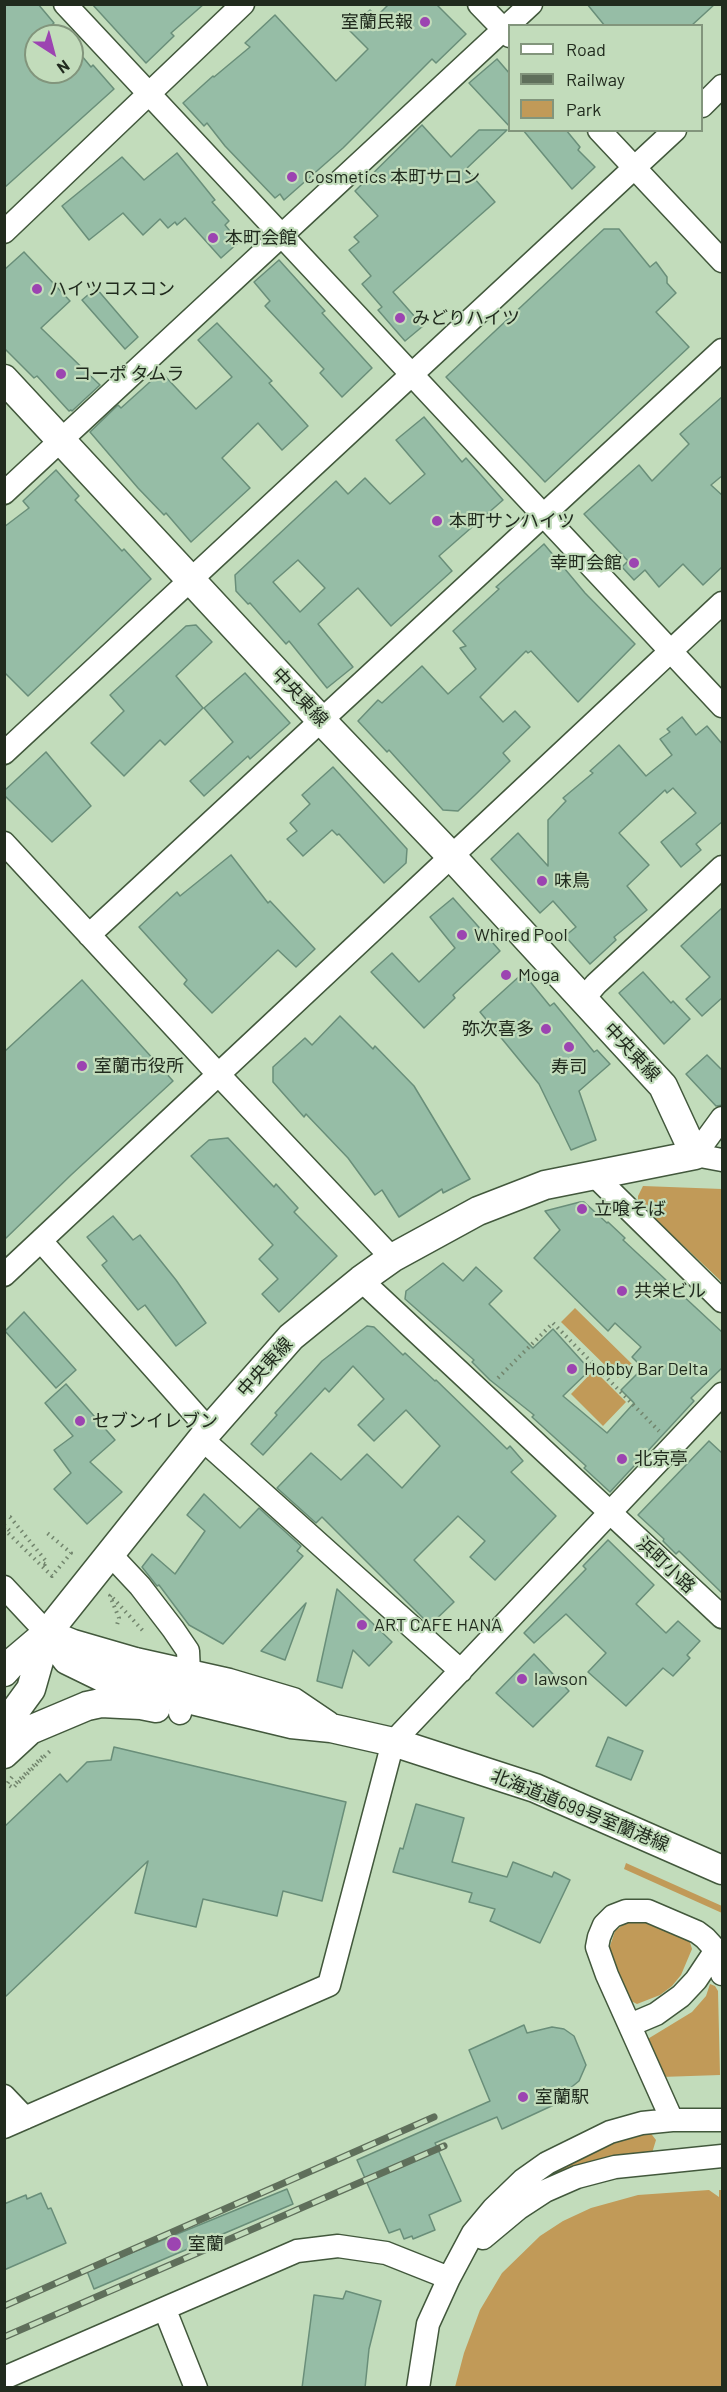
<!DOCTYPE html>
<html>
<head>
<meta charset="utf-8">
<style>
  body { margin:0 }
  #map { position:relative; width:727px; height:2392px; overflow:hidden; background:#c2dcbb; font-family:Barlow,sans-serif }
  canvas { display:block }
  .frame { position:absolute; inset:0; border:6px solid #212b1e; pointer-events:none }
  .legend { position:absolute; left:508px; top:24px; width:195px; height:108px; box-sizing:border-box; background:#c2dcbb; border:2px solid #82957c; margin:0; padding:8px 10px; list-style:none; font-size:18px; color:#212b1e }
  .legend li { display:flex; align-items:center; gap:12px; height:30px }
  .legend b { width:30px; border:2px solid #82957c }
  .north { position:absolute; left:24px; top:24px; width:60px; height:60px; box-sizing:border-box; background:#c2dcbb; border:2px solid #82957c; border-radius:50%; rotate:144deg; font-size:16px; font-weight:700; line-height:24px; text-align:center; color:#212b1e }
  .north::after { content:''; display:block; margin:auto; width:21px; height:27px; background:#9c44b1; clip-path:polygon(50% 0,100% 100%,50% 72%,0 100%) }
</style>
</head>
<body>
<div id="map">
<canvas width="727" height="2392"></canvas>
<div class="frame"></div>
<ul class="legend">
<li><b style="height:8px;background:#fff"></b>Road</li>
<li><b style="height:8px;background:#5f6f5b"></b>Railway</li>
<li><b style="height:16px;background:#c19a58"></b>Park</li>
</ul>
<div class="north">N</div>
</div>
<script>
const ctx = document.querySelector('canvas').getContext('2d');
ctx.lineJoin = 'round';
function fill(path, color) {
  ctx.fillStyle = color;
  ctx.fill(path, 'evenodd');
}
function toPath(rows) {
  const path = new Path2D();
  for (const r of rows) {
    path.moveTo(r[0], r[1]);
    for (let i = 2; i < r.length; i += 2) path.lineTo(r[i], r[i + 1]);
  }
  return path;
}
function trace(path, color, width, dash) {
  ctx.strokeStyle = color;
  ctx.lineWidth = width;
  ctx.lineCap = dash ? 'butt' : 'round';
  ctx.setLineDash(dash || []);
  ctx.stroke(path);
}
function write(font, color, halo, rows, align = 'center') {
  ctx.font = font + ' Barlow,"Noto Sans JP",sans-serif';
  ctx.lineWidth = 4.5;
  ctx.setLineDash([]);
  ctx.textBaseline = 'middle';
  ctx.strokeStyle = halo;
  ctx.fillStyle = color;
  for (const [text, x, y, turn = 0] of rows) {
    ctx.save();
    ctx.translate(x, y);
    ctx.rotate((+turn || 0) * Math.PI / 180);
    ctx.textAlign = isNaN(turn) ? turn : align;
    if (halo) ctx.strokeText(text, 0, 0);
    ctx.fillText(text, 0, 0);
    ctx.restore();
  }
}
fill(toPath([
  [643,1186,722,1189,722,1282,638,1203,638,1196],
  [575,1308,632,1364,618,1378,561,1322],
  [594,1370,626,1402,603,1426,571,1394],
  [626,1863,722,1906,722,1913,624,1869],
  [640,1919,689,1939,692,1949,681,1975,672,1986,660,1995,637,2004,631,2001,626,1994,609,1949,615,1931,628,1921],
  [710,1984,715,1986,718,1991,720,2075,661,2077,646,2040,692,2012,706,1996],
  [649,2131,656,2140,652,2153,546,2181,547,2177,590,2148],
  [709,2190,719,2197,719,2190,722,2190,722,2387,455,2387,464,2353,480,2310,502,2273,540,2236,563,2221,591,2208,638,2195]
]), '#c19a58');
const building = toPath([
  [4,4,38,4,54,23,27,46,36,56,36,72,72,72,72,44,91,67,93,65,114,89,4,188,4,4],
  [92,4,204,4,171,33,174,36,146,63,92,4],
  [389,4,436,4,466,34,436,63,432,59,343,148,284,200,280,194,275,198,225,146,207,123,204,126,183,103,213,76,214,77,250,47,245,43,275,15,336,81,368,49,349,30,370,10,377,16,389,4],
  [587,4,715,4,691,26,605,26,587,4],
  [497,59,510,74,510,127,469,83,497,59],
  [422,125,451,157,479,130,507,130,466,169,495,202,393,292,423,326,405,341,378,310,382,307,362,284,371,276,349,250,359,242,354,237,378,216,355,191,422,125],
  [523,130,566,130,580,147,578,150,595,167,572,189,523,130],
  [177,153,215,200,212,202,229,221,225,225,239,242,221,258,185,218,177,225,175,222,168,228,160,219,143,235,123,213,89,240,62,206,122,157,144,180,177,153],
  [604,229,619,229,650,267,656,262,667,277,667,283,676,293,656,312,689,347,545,482,446,377,604,229],
  [24,252,70,301,41,328,100,385,72,411,71,410,69,411,37,376,34,378,4,348,4,270,24,252],
  [279,260,325,311,322,313,372,368,342,397,320,373,324,369,265,306,270,301,254,282,279,260],
  [96,288,138,337,125,349,82,300,96,288],
  [217,323,272,381,269,383,308,426,282,450,258,423,222,458,250,488,191,542,166,513,164,515,138,488,90,432,118,405,121,408,161,372,196,409,232,377,198,340,217,323],
  [723,396,723,475,711,485,723,496,723,566,703,585,683,564,659,587,645,570,634,580,622,567,628,561,584,514,639,465,652,481,689,444,680,434,723,396],
  [424,417,462,462,466,458,503,500,439,556,452,571,391,626,358,588,318,624,353,667,327,688,289,641,286,644,250,603,248,604,236,591,235,575,336,481,348,494,365,478,390,504,425,474,396,440,424,417],
  [298,560,325,588,300,612,273,582,298,560],
  [56,470,79,496,75,500,122,551,124,549,151,579,28,696,4,672,4,527,29,508,23,501,56,470],
  [544,544,585,593,635,644,578,702,531,651,528,653,526,651,480,697,503,722,515,711,530,727,503,753,510,761,475,795,458,811,443,810,389,750,387,752,358,721,378,700,382,703,422,666,448,694,476,669,460,648,466,646,453,631,499,589,496,587,544,544],
  [196,625,212,642,176,676,203,708,165,745,160,740,124,776,91,743,124,711,110,695,186,626,196,625],
  [245,673,290,723,250,759,248,756,204,796,190,781,233,742,204,708,245,673],
  [682,717,696,735,707,726,723,745,723,821,696,844,701,850,681,867,661,842,696,813,673,788,667,793,665,790,619,833,649,865,627,886,647,910,614,937,616,940,590,964,565,936,576,927,553,901,540,913,491,859,518,833,548,866,548,820,566,801,563,798,593,773,590,771,619,745,646,776,672,755,660,739,670,732,667,729,682,717],
  [46,752,91,806,52,842,4,795,4,791,46,752],
  [333,767,407,849,406,863,384,883,339,834,337,835,332,830,303,856,287,839,297,831,290,823,310,804,302,795,333,767],
  [231,855,268,903,270,901,315,949,296,967,278,950,212,1013,184,984,187,980,139,927,177,892,180,896,231,855],
  [453,898,500,951,453,995,455,998,424,1028,371,972,392,953,419,982,455,948,430,917,453,898],
  [723,907,723,997,702,1016,686,999,710,977,681,946,723,907],
  [643,972,671,1003,673,1001,690,1019,664,1044,619,993,643,972],
  [523,973,550,1006,554,1003,594,1052,597,1050,610,1064,579,1091,596,1140,571,1150,539,1084,480,1012,523,973],
  [82,980,173,1081,71,1175,4,1240,4,1052,82,980],
  [340,1016,373,1049,375,1046,414,1086,470,1179,443,1193,442,1189,399,1217,382,1190,375,1195,348,1158,306,1114,304,1117,273,1082,273,1067,305,1038,312,1045,340,1016],
  [707,1055,723,1071,723,1105,716,1106,686,1074,707,1055],
  [228,1138,274,1187,276,1184,298,1208,294,1212,337,1256,279,1312,262,1294,278,1279,259,1259,273,1245,191,1156,209,1140,228,1138],
  [580,1202,584,1202,607,1223,608,1222,625,1238,623,1240,723,1333,723,1367,691,1398,694,1401,610,1492,584,1468,586,1466,532,1417,534,1415,490,1380,472,1362,474,1360,405,1299,406,1291,443,1263,463,1281,476,1267,502,1291,489,1304,533,1348,553,1329,590,1370,563,1396,607,1433,634,1403,621,1390,643,1368,632,1357,641,1347,615,1323,608,1331,534,1258,560,1230,545,1211,580,1202],
  [113,1216,133,1240,140,1235,176,1280,206,1323,176,1346,145,1305,138,1310,102,1265,107,1261,87,1237,113,1216],
  [24,1312,76,1370,56,1388,5,1331,24,1312],
  [367,1326,374,1327,403,1355,405,1353,435,1381,436,1380,507,1449,510,1446,523,1461,511,1472,556,1516,495,1580,470,1557,485,1541,458,1516,414,1560,454,1602,430,1625,322,1517,316,1523,277,1488,311,1453,341,1480,367,1454,402,1488,440,1446,406,1410,374,1441,358,1425,384,1399,353,1366,329,1392,325,1388,263,1455,251,1444,277,1415,275,1413,322,1361,367,1326],
  [66,1384,115,1440,90,1462,122,1492,87,1524,54,1489,71,1473,54,1450,73,1436,45,1403,66,1384],
  [709,1441,723,1454,723,1594,679,1551,676,1554,663,1541,664,1539,638,1515,709,1441],
  [204,1494,240,1528,259,1508,301,1546,297,1551,303,1556,223,1644,189,1625,159,1585,157,1586,142,1567,152,1554,175,1574,205,1531,187,1515,204,1494],
  [608,1540,654,1585,636,1604,666,1633,678,1621,700,1641,687,1655,690,1658,673,1676,663,1668,626,1706,588,1672,606,1653,566,1614,534,1643,524,1633,586,1569,583,1566,608,1540],
  [337,1589,392,1642,369,1666,353,1650,342,1688,317,1681,337,1589],
  [306,1603,285,1660,261,1651,306,1603],
  [534,1654,569,1691,533,1727,496,1693,534,1654],
  [608,1737,643,1751,631,1780,596,1766,608,1737],
  [114,1747,346,1802,322,1901,283,1891,277,1916,203,1899,196,1927,135,1913,148,1861,4,1998,4,1827,60,1774,67,1782,87,1762,111,1760,114,1747],
  [416,1804,464,1818,452,1862,507,1877,513,1862,552,1877,554,1872,570,1880,540,1943,490,1921,495,1909,469,1902,472,1893,393,1872,400,1848,403,1849,416,1804],
  [524,2025,527,2033,552,2027,564,2029,574,2036,586,2065,579,2081,558,2098,560,2102,502,2129,497,2117,435,2143,461,2201,429,2215,435,2230,413,2239,412,2236,404,2239,400,2229,389,2233,357,2160,490,2101,469,2050,524,2025],
  [287,2189,293,2204,94,2289,87,2271,287,2189],
  [41,2193,48,2209,51,2208,66,2243,4,2270,4,2204,26,2195,27,2199,41,2193],
  [346,2291,381,2301,369,2349,365,2388,302,2388,314,2295,343,2299,346,2291]
]);
fill(building, '#96bda6');
trace(building, '#698e79', 1.5);
const minor = toPath([
  [65,4,722,706],
  [479,4,510,36],
  [702,106,722,86],
  [599,130,722,261],
  [4,232,243,4],
  [4,493,531,4],
  [4,753,675,130],
  [4,843,219,1075,392,1258],
  [89,935,722,350],
  [583,999,596,984,722,867],
  [722,1118,695,1155,722,1160],
  [594,1175,722,1301],
  [41,1241,209,1430],
  [4,1275,722,603],
  [361,1280,722,1617],
  [202,1439,461,1671],
  [110,1554,140,1586,173,1629,188,1651,189,1674,180,1713],
  [4,1587,47,1633],
  [630,2025,656,2014,681,1996,696,1980,716,1950],
  [4,2096,25,2118],
  [672,2120,607,1975,597,1947,599,1937,604,1925,613,1916,626,1911,648,1911,697,1932,705,1938,716,1950,722,1974],
  [4,2127,329,1985,393,1742,722,1394],
  [483,2238,519,2208,545,2191,577,2177,615,2167,722,2156],
  [165,2310,196,2388],
  [4,2378,297,2251,338,2246,386,2253,449,2278],
  [418,2388,428,2324,449,2278,473,2233,493,2209,523,2180,547,2163,610,2132,642,2123,672,2120,722,2120]
]);
const major = toPath([
  [4,379,321,720,453,858,663,1086,695,1155,545,1185,478,1211,392,1258,361,1280,291,1337,209,1430,47,1633,14,1661,4,1672],
  [47,1633,67,1660,108,1680,291,1724,331,1728,393,1742,535,1788,722,1870],
  [51,1635,73,1644,135,1662,229,1683,293,1702,327,1725],
  [4,1726,31,1689,47,1633],
  [4,1754,30,1730,87,1706,101,1703,141,1705,156,1708]
]);
trace(minor, '#42583c', 25);
trace(major, '#42583c', 31);
trace(toPath([
  [498,1378,553,1323,659,1431],
  [4,1516,10,1517,46,1561,45,1564,40,1562],
  [4,1525,12,1533],
  [4,1529,52,1576,71,1553,46,1532],
  [111,1595,110,1596,119,1618,117,1625],
  [113,1598,145,1633],
  [12,1777,7,1784,13,1788,52,1749],
  [16,1783,44,1755]
]), '#72856d', 4, [1.5, 4.5]);
trace(minor, '#fff', 22);
trace(major, '#fff', 28);
const rail = toPath([
  [4,2306,434,2117],
  [4,2337,444,2146]
]);
trace(rail, '#5f6f5b', 7);
trace(rail, '#c2dcbb', 4.5, [14]);
for (const [x, y, r, color] of [
  [425,22,6,"#9c44b1"],
  [292,177,6,"#9c44b1"],
  [213,238,6,"#9c44b1"],
  [37,289,6,"#9c44b1"],
  [400,318,6,"#9c44b1"],
  [61,374,6,"#9c44b1"],
  [437,521,6,"#9c44b1"],
  [634,563,6,"#9c44b1"],
  [542,881,6,"#9c44b1"],
  [462,935,6,"#9c44b1"],
  [506,975,6,"#9c44b1"],
  [546,1029,6,"#9c44b1"],
  [569,1047,6,"#9c44b1"],
  [82,1066,6,"#9c44b1"],
  [582,1209,6,"#9c44b1"],
  [622,1291,6,"#9c44b1"],
  [572,1369,6,"#9c44b1"],
  [80,1421,6,"#9c44b1"],
  [622,1459,6,"#9c44b1"],
  [362,1625,6,"#9c44b1"],
  [522,1679,6,"#9c44b1"],
  [523,2097,6,"#9c44b1"],
  [174,2244,8,"#9c44b1"]
]) {
  const dot = new Path2D();
  dot.arc(x, y, r, 0, 2 * Math.PI);
  ctx.fillStyle = color;
  ctx.fill(dot);
  trace(dot, '#c2dcbb', 2);
}
write('18px', '#212b1e', '#c2dcbb', [
  ["室蘭民報",413,22,"right"],
  ["Cosmetics 本町サロン",304,177],
  ["本町会館",225,238],
  ["ハイツコスコン",49,289],
  ["みどりハイツ",412,318],
  ["コーポ タムラ",73,374],
  ["本町サンハイツ",449,521],
  ["幸町会館",622,563,"right"],
  ["味鳥",554,881],
  ["Whired Pool",474,935],
  ["Moga",518,975],
  ["弥次喜多",534,1029,"right"],
  ["室蘭市役所",94,1066],
  ["寿司",569,1067,"center"],
  ["立喰そば",594,1209],
  ["共栄ビル",634,1291],
  ["Hobby Bar Delta",584,1369],
  ["セブンイレブン",92,1421],
  ["北京亭",634,1459],
  ["ART CAFE HANA",374,1625],
  ["lawson",534,1679],
  ["室蘭駅",535,2097],
  ["室蘭",188,2244]
], 'left');
write('18px', '#212b1e', '#c2dcbb', [
  ["中央東線",300,697,47],
  ["中央東線",632,1052,47],
  ["中央東線",265,1367,-48],
  ["浜町小路",666,1565,43],
  ["北海道道699号室蘭港線",580,1810,22]
]);
</script>
</body>
</html>
